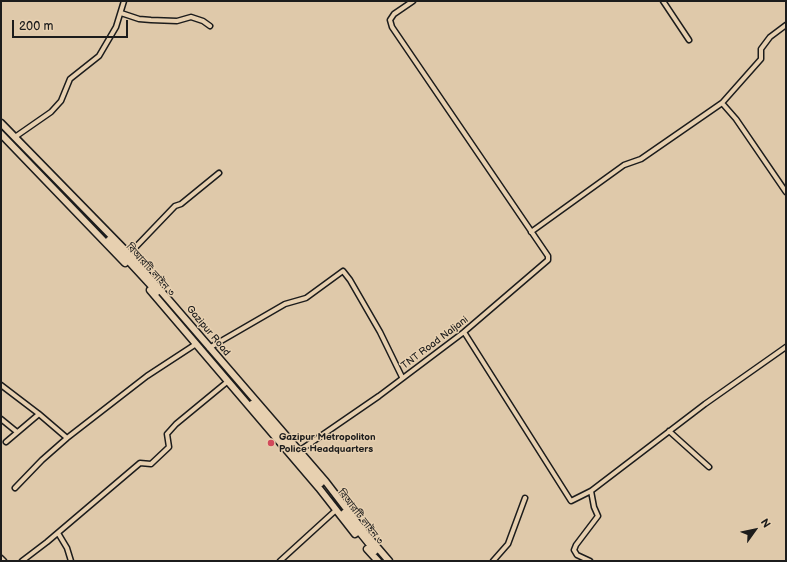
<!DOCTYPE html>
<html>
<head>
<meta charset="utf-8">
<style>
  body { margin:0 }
  #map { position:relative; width:787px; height:562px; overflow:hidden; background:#dfc9aa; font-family:"Balsamiq Sans",sans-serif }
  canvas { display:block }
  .frame { position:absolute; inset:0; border:2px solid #1c1c1c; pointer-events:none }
  .north { position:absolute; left:735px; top:510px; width:40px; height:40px; -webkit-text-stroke:3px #e7d0b0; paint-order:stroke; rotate:57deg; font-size:11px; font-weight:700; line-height:16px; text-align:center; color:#1c1c1c }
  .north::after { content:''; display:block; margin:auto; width:14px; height:18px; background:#1c1c1c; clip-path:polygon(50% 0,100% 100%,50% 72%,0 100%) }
  .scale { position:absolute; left:12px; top:20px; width:116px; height:18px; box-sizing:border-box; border:2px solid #1c1c1c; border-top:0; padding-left:5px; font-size:12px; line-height:14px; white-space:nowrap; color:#1c1c1c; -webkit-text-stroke:3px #e7d0b0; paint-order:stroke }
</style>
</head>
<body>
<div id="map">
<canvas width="787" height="562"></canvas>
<div class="frame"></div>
<div class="north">N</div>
<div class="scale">200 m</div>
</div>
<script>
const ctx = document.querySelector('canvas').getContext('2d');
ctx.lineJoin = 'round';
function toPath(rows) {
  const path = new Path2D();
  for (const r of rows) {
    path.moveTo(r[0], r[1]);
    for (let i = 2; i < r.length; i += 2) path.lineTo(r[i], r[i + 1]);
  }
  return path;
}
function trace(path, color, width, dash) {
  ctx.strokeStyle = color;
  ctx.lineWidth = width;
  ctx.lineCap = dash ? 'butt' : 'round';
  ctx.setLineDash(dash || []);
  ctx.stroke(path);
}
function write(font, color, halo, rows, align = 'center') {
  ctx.font = font + ' "Balsamiq Sans","Noto Sans Bengali",sans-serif';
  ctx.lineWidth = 3;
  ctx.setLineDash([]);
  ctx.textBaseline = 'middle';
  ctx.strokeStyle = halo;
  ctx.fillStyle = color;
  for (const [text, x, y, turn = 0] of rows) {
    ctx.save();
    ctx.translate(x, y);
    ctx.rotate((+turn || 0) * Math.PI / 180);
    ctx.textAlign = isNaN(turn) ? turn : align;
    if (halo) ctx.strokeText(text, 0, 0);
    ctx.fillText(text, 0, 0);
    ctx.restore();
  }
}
const street = toPath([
  [663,1,689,40],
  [121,13,139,19,151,20,177,21,191,17,203,21,210,26],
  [722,103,736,119,786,192],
  [15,137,51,112,61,101,70,79,99,56,116,27,124,1],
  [531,232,624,165,641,159,722,103,761,59,761,49,770,37,786,25],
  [129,254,175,206,181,204,219,173],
  [464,332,571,501,591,491,705,404,786,347],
  [209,348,285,304,306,298,343,271,350,280,380,332,402,377],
  [1,385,39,414,67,438],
  [1,419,17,432],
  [669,431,709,467],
  [6,442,39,414],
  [299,451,379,396,464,332,548,260,548,256,392,27,390,20,394,14,413,1],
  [15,488,42,460,67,438,147,376,196,344],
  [58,533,67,548,71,561],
  [1,558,4,561],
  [22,561,47,542,140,463,151,464,169,447,167,434,176,424,227,382],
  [280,561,336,510],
  [493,561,508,544,525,498],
  [590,561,577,555,574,550,576,545,598,516,594,507,591,491]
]);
const primary = toPath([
  [1,123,129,254,326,482,365,533,389,561],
  [1,134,125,263],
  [109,240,157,292],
  [150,290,319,488,355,534],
  [252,404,321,483],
  [344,513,375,551],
  [367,549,378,561]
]);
trace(street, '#1c1c1c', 7);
trace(primary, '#1c1c1c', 9);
trace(street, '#e7d0b0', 4);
trace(primary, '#e7d0b0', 6);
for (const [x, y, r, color] of [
  [271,443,4,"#d1495b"]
]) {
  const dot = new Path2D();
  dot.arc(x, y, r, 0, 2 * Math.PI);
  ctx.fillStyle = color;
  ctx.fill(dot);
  trace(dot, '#e7d0b0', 1.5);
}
write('10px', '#1c1c1c', '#e7d0b0', [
  ["বিআরটি লাইন ৩",150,270,48],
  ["Gazipur Road",208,331,50],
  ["TNT Road Naljani",435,343,-37],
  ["বিআরটি লাইন ৩",360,517,52]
]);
write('bold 10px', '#1c1c1c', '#e7d0b0', [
  ["Gazipur Metropoliton",279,437],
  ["Police Headquarters",279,449]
], 'left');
</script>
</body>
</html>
